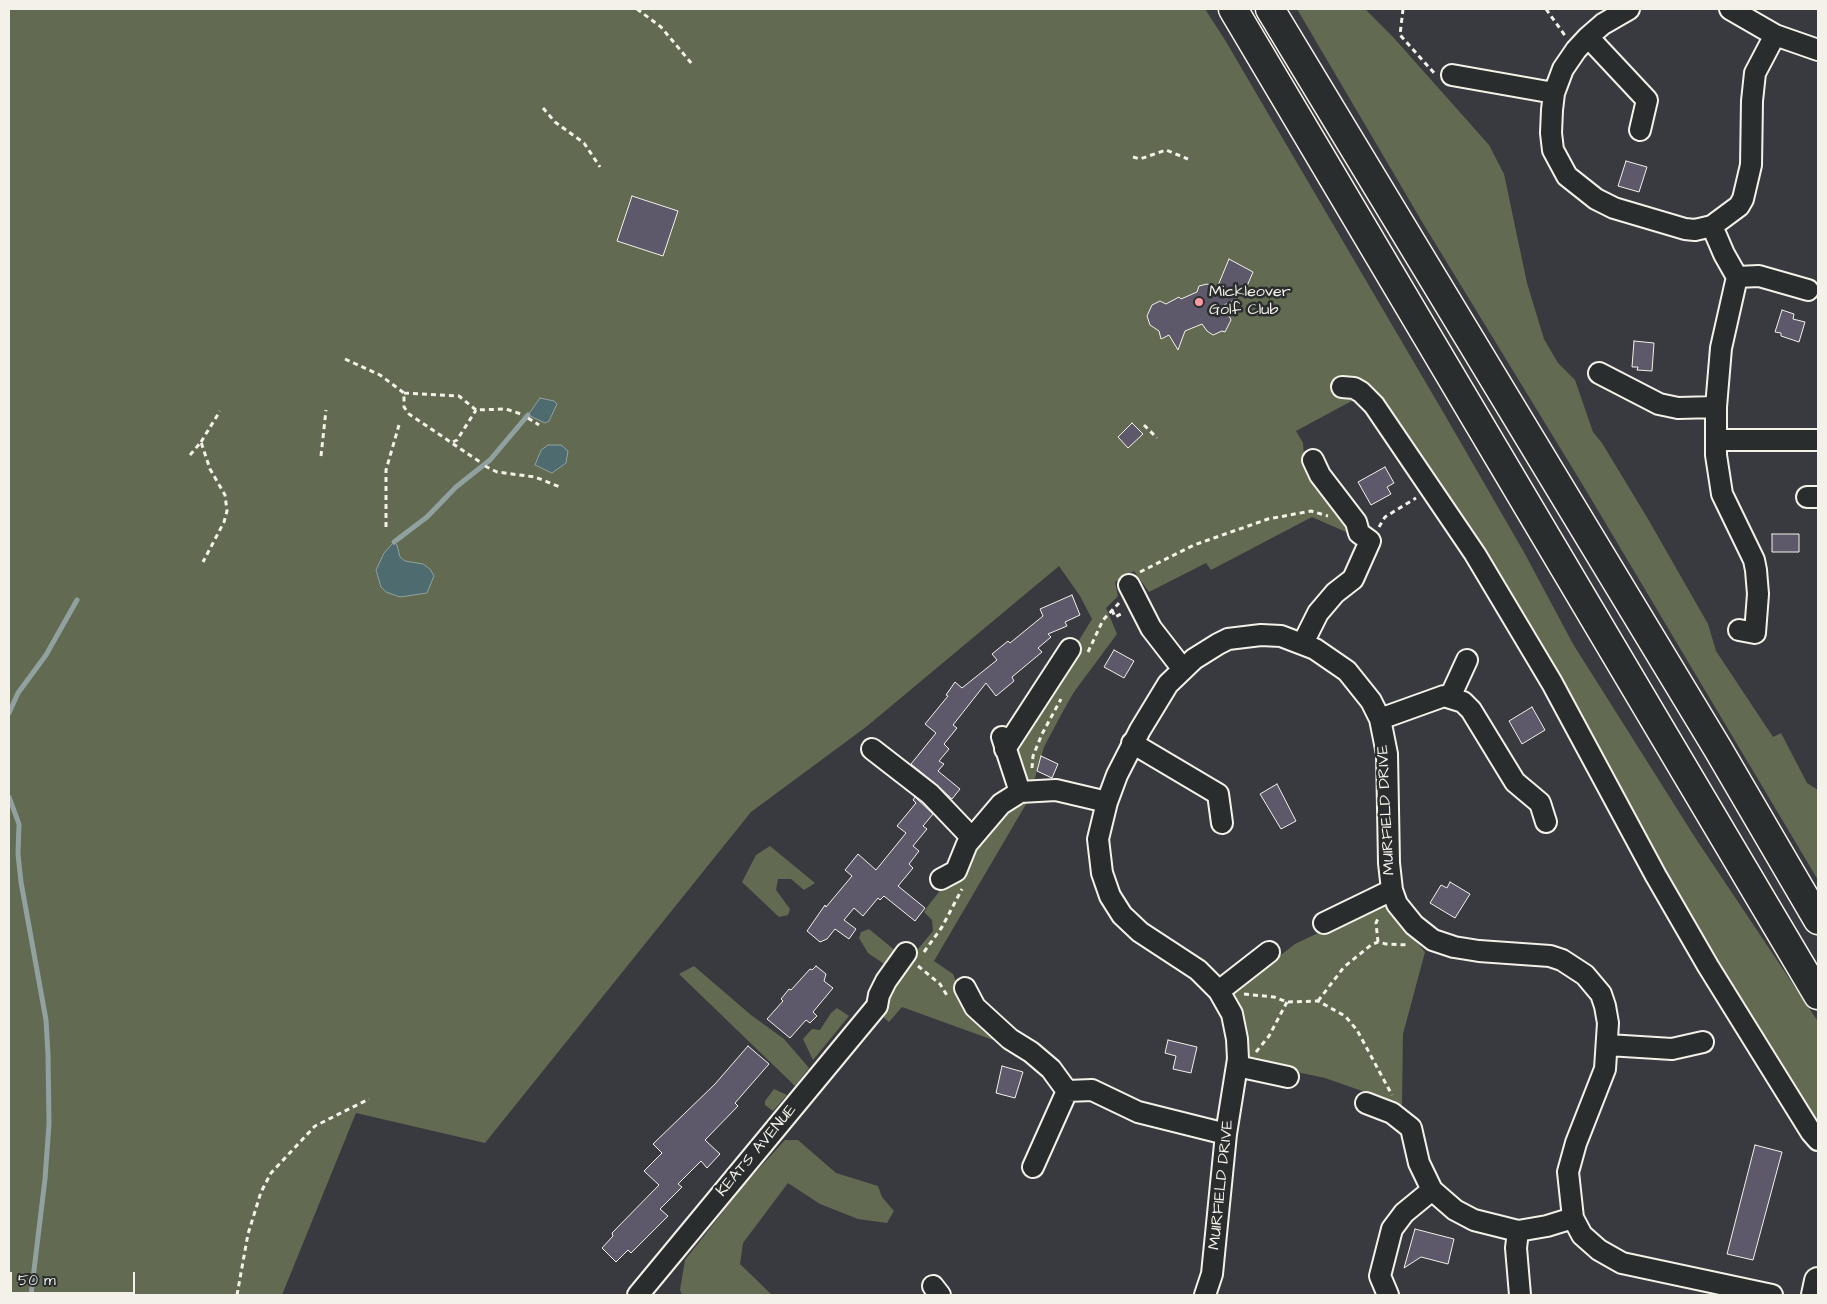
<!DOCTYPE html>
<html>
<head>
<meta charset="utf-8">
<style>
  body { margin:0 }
  #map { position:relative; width:1827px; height:1304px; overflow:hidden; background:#393a40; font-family:"Architects Daughter",sans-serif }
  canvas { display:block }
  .frame { position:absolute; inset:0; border:10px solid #f4f1e8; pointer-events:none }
  .scale { position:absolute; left:10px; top:1272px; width:125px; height:22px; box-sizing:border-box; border:2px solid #f4f1e8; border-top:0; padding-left:6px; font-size:15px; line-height:18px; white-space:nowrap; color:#f4f1e8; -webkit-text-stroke:4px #2a2d2e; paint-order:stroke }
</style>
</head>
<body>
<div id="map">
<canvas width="1827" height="1304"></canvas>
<div class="frame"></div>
<div class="scale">50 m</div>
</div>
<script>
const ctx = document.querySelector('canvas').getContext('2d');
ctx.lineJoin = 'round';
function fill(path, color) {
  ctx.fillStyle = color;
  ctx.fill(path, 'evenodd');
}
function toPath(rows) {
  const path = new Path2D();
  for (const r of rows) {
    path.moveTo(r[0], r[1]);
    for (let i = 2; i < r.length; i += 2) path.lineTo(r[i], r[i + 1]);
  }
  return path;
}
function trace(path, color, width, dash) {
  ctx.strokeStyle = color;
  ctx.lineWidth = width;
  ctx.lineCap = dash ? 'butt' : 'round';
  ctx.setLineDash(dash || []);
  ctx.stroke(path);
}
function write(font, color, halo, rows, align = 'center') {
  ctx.font = font + ' "Architects Daughter",sans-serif';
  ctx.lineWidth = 5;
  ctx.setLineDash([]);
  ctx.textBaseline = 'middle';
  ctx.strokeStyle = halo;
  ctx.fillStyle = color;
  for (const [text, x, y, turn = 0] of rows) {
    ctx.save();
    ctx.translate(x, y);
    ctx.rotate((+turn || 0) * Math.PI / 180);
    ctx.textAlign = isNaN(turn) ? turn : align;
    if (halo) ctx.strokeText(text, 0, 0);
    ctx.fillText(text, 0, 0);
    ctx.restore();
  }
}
fill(toPath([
  [9,9,1205,9,1225,40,1446,417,1525,554,1573,644,1696,839,1817,1020,1818,1130,1632,816,1364,383,1348,375,1359,397,1296,431,1303,443,1305,468,1350,520,1346,532,1312,517,1211,570,1206,563,1149,592,1134,571,1115,582,1118,596,1106,608,1117,634,1074,692,1062,713,1044,747,1034,781,1024,779,1015,745,1092,619,1080,596,1059,566,866,727,751,812,485,1143,356,1113,282,1295,9,1295],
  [1297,9,1365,9,1393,37,1489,145,1504,174,1527,283,1544,339,1558,363,1575,380,1593,432,1602,443,1648,519,1708,624,1716,651,1773,737,1781,733,1807,783,1818,790,1818,880,1584,487,1424,225],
  [1029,799,934,961,953,974,966,1006,985,1022,993,1040,902,1007,889,1022,881,1015,882,992,933,931,932,920,924,912,928,906,1005,807],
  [770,846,815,883,804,890,791,879,778,879,776,890,790,909,788,915,779,917,742,882,756,855],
  [1383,902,1425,952,1403,1034,1402,1105,1325,1078,1249,1062,1243,1019,1234,991,1295,944],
  [869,929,897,952,887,966,868,953,859,938,861,932],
  [694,966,751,1015,784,1039,809,1068,795,1086,679,974],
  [837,1008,849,1016,813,1060,803,1039,812,1029,820,1030,831,1013],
  [774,1089,787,1095,773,1111,765,1105,765,1101],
  [785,1140,798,1140,836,1173,878,1186,882,1197,894,1211,887,1223,858,1219,820,1204,788,1183,743,1243,740,1264,772,1295,682,1295,680,1290,685,1260,744,1185]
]), '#626a51');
const water = toPath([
  [540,398,554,401,557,404,549,421,545,423,528,415,540,398],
  [548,445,561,445,568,451,566,463,552,473,535,465,541,450,548,445],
  [394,542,397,545,400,557,405,561,423,564,430,569,434,576,427,593,400,597,386,592,381,587,376,570,384,553,394,542]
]);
fill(water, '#4e6c6f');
trace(water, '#90a19f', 1);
trace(toPath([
  [394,542,427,517,456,487,490,460,528,415],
  [9,713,18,693,46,655,77,600],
  [9,797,19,824,18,854,21,882,46,1020,48,1054,49,1124,45,1179,31,1295]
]), '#90a19f', 5);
const building = toPath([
  [1626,161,1647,167,1639,192,1618,186,1626,161],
  [632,196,678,211,663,256,617,241,632,196],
  [1229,259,1253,272,1244,293,1240,291,1235,300,1224,305,1231,320,1225,332,1222,331,1213,335,1207,331,1202,324,1185,331,1178,350,1169,335,1161,339,1159,331,1150,325,1147,316,1152,305,1160,301,1166,304,1179,297,1181,299,1197,292,1199,286,1207,284,1217,288,1229,259],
  [1782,310,1794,314,1793,319,1805,322,1799,342,1781,336,1781,333,1775,332,1782,310],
  [1634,341,1654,343,1652,371,1637,370,1638,367,1632,367,1634,341],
  [1132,423,1143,434,1128,448,1118,437,1132,423],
  [1385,467,1394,483,1387,487,1391,494,1371,505,1358,482,1385,467],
  [1772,534,1799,534,1799,552,1772,552,1772,534],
  [1072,595,1080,615,1065,622,1067,626,1048,634,1051,637,1038,648,1042,652,1012,677,1014,681,996,696,986,683,953,725,957,728,944,744,949,749,939,761,944,764,938,771,960,789,952,799,937,785,911,764,936,733,925,724,948,696,946,695,955,682,962,688,997,660,992,654,1008,641,1010,643,1043,616,1040,609,1072,595],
  [1114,650,1134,661,1124,678,1104,667,1114,650],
  [1532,707,1545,730,1522,744,1509,721,1532,707],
  [1041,756,1058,764,1052,778,1037,771,1041,756],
  [1277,784,1296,821,1281,829,1260,794,1277,784],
  [915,797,933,814,923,826,927,829,913,846,919,851,909,864,913,868,898,886,925,908,915,921,884,896,880,900,878,898,863,916,854,908,844,920,856,929,849,939,835,929,827,939,820,942,807,931,825,905,826,907,852,876,845,870,858,854,876,870,906,833,897,826,916,803,913,800,915,797],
  [1450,882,1470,894,1455,918,1430,903,1441,885,1447,888,1450,882],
  [816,966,826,974,824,981,833,988,813,1012,817,1016,810,1023,806,1020,790,1038,767,1019,783,1001,781,999,789,989,791,990,810,969,812,970,816,966],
  [1168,1040,1197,1047,1191,1073,1173,1069,1176,1056,1165,1053,1168,1040],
  [748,1046,769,1064,735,1103,738,1106,705,1140,720,1154,707,1168,701,1161,678,1184,682,1187,660,1209,668,1216,631,1253,628,1250,616,1262,602,1248,613,1236,612,1233,659,1185,644,1171,662,1153,653,1144,715,1084,748,1046],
  [1002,1066,1023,1072,1015,1098,996,1093,1002,1066],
  [1755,1145,1782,1152,1753,1260,1727,1254,1755,1145],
  [1415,1229,1454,1239,1448,1264,1421,1257,1404,1268,1415,1229]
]);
fill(building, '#5d596a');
trace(building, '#f4f1e8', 1);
const minor = toPath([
  [1629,9,1603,24,1588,37,1576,50,1563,69,1554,93,1552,110,1551,133,1553,150,1567,176,1596,199,1614,208,1685,229,1695,230,1712,226,1739,206,1743,199,1751,165,1752,101,1755,73,1775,35],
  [1730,9,1775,35,1818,50],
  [1588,37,1647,100,1640,130],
  [1452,75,1554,93],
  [1712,226,1724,254,1737,277,1721,348,1716,407,1716,455,1722,494,1754,560,1756,570,1758,594,1755,633,1739,630],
  [1737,277,1759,276,1808,290],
  [1599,373,1659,404,1678,408,1716,407],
  [1342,387,1354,388,1361,392,1374,405,1475,554,1552,683,1656,876,1708,966,1811,1132,1818,1140],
  [1716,440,1818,440],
  [1807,497,1818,497],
  [1129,585,1151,628,1182,668],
  [1303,643,1318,613,1335,593,1353,579,1370,541,1359,533,1356,522,1320,475,1313,460],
  [1450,697,1467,660],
  [1380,719,1444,696,1463,702,1471,710,1515,782,1540,803,1546,822],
  [1002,737,1020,792],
  [1132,743,1218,794,1222,823],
  [872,749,930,794,972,838],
  [1005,749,1070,649],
  [941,879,956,871,967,844,1001,804,1020,792,1056,790,1107,802],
  [1324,923,1392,890],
  [965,988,975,1007,1010,1039,1031,1052,1051,1069,1067,1091],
  [1219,991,1269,952],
  [1608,1045,1672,1049,1703,1042],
  [1237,1066,1288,1077],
  [1366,1103,1392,1113,1411,1128,1419,1163,1432,1190,1455,1210,1474,1220,1518,1231,1547,1226,1573,1218],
  [1033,1167,1067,1091,1092,1090,1138,1112,1226,1134],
  [1518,1231,1516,1248,1520,1295],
  [933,1286,940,1295],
  [638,1295,877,1006,879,995,886,981,906,953],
  [1205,1295,1212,1274,1226,1134,1238,1059,1237,1039,1232,1014,1219,991,1198,970,1140,932,1122,915,1110,896,1102,873,1098,839,1107,802,1117,775,1140,730,1168,684,1194,659,1218,644,1228,639,1261,635,1281,636,1315,649,1347,671,1371,701,1380,719,1387,754,1389,863,1392,890,1397,904,1414,925,1433,940,1454,947,1479,951,1550,956,1562,960,1585,975,1601,994,1605,1006,1608,1023,1605,1069,1576,1143,1568,1172,1573,1218,1582,1235,1599,1250,1622,1263,1772,1295],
  [1388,1295,1380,1276,1392,1229,1404,1213,1432,1190]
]);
const major = toPath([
  [1815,1295,1818,1281]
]);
const highway = toPath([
  [1233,9,1818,995],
  [1270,9,1718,749,1818,920]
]);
trace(minor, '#f4f1e8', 24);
trace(major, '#f4f1e8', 30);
trace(highway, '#f4f1e8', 31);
trace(toPath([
  [637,9,661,27,692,64],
  [1403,9,1400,35,1435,74],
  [1546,9,1566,37],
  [543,108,555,122,584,143,600,167],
  [1133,157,1140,159,1166,150,1188,159],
  [345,359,380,375,404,393,404,407,409,414,480,462],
  [404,393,459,396,476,410,506,409,524,415],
  [528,418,539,425],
  [1144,425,1157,438],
  [201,442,220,411],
  [453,442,457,440,476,410],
  [190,455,201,442,210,469,225,495,227,511,224,522,203,562],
  [321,456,326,410],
  [485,466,497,472,535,477,560,487],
  [386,527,386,470,399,425],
  [1379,527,1385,517,1416,498],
  [1140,572,1194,545,1268,519,1311,511,1328,516],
  [1112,610,1115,617,1123,613],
  [1088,652,1103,620,1119,603],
  [1032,768,1033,756,1042,734,1061,699],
  [1378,942,1376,923,1379,916],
  [924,952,942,927,962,889],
  [918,966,940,984,948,997],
  [1244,994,1274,997,1287,1002,1318,1001,1345,1016,1357,1030,1392,1095],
  [1318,1001,1344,967,1371,945,1378,942,1386,944,1409,945],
  [1256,1052,1269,1036,1287,1002],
  [237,1295,248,1234,261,1192,271,1173,315,1126,369,1099]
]), '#f4f1e8', 3, [5, 4]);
trace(minor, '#2a2d2e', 20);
trace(major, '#2a2d2e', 26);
trace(highway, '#2a2d2e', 28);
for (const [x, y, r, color] of [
  [1199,302,5,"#ff9aa2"]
]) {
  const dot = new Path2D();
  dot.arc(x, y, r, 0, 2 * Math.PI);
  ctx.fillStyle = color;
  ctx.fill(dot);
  trace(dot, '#2a2d2e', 2);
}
write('16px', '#f4f1e8', '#2a2d2e', [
  ["Mickleover",1209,293],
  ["Golf Club",1209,311]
], 'left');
write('16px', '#f4f1e8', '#2a2d2e', [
  ["MUIRFIELD DRIVE",1387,810,-93],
  ["KEATS AVENUE",757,1151,-50],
  ["MUIRFIELD DRIVE",1222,1185,-84]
]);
</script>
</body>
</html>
